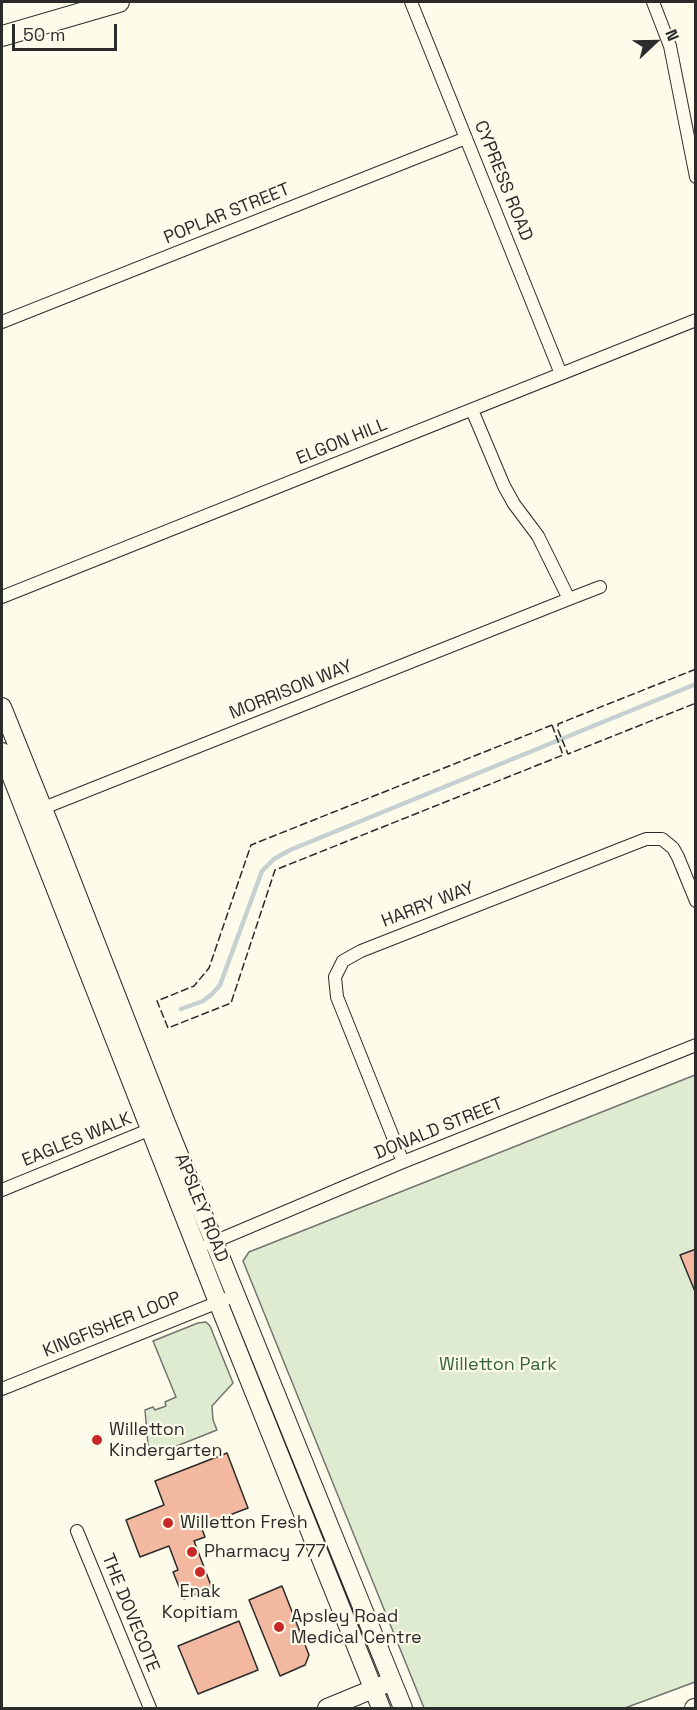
<!DOCTYPE html>
<html>
<head>
<meta charset="utf-8">
<style>
  body { margin:0 }
  #map { position:relative; width:697px; height:1710px; overflow:hidden; background:#fdfbea; font-family:"Space Grotesk",sans-serif }
  canvas { display:block }
  .frame { position:absolute; inset:0; border:3px solid #2b2b2b; pointer-events:none }
  .north { position:absolute; left:625px; top:12px; width:60px; height:60px; -webkit-text-stroke:4px #fdfbea; paint-order:stroke; rotate:68deg; font-size:16px; font-weight:700; line-height:24px; text-align:center; color:#2b2b2b }
  .north::after { content:''; display:block; margin:auto; width:21px; height:27px; background:#2b2b2b; clip-path:polygon(50% 0,100% 100%,50% 72%,0 100%) }
  .scale { position:absolute; left:12px; top:24px; width:105px; height:27px; box-sizing:border-box; border:3px solid #2b2b2b; border-top:0; padding-left:8px; font-size:18px; line-height:21px; white-space:nowrap; color:#2b2b2b; -webkit-text-stroke:4px #fdfbea; paint-order:stroke }
</style>
</head>
<body>
<div id="map">
<canvas width="697" height="1710"></canvas>
<div class="frame"></div>
<div class="north">N</div>
<div class="scale">50 m</div>
</div>
<script>
const ctx = document.querySelector('canvas').getContext('2d');
ctx.lineJoin = 'round';
function fill(path, color) {
  ctx.fillStyle = color;
  ctx.fill(path, 'evenodd');
}
function toPath(rows) {
  const path = new Path2D();
  for (const r of rows) {
    path.moveTo(r[0], r[1]);
    for (let i = 2; i < r.length; i += 2) path.lineTo(r[i], r[i + 1]);
  }
  return path;
}
function trace(path, color, width, dash) {
  ctx.strokeStyle = color;
  ctx.lineWidth = width;
  ctx.lineCap = dash ? 'butt' : 'round';
  ctx.setLineDash(dash || []);
  ctx.stroke(path);
}
function write(font, color, halo, rows, align = 'center') {
  ctx.font = font + ' "Space Grotesk",sans-serif';
  ctx.lineWidth = 4.5;
  ctx.setLineDash([]);
  ctx.textBaseline = 'middle';
  ctx.strokeStyle = halo;
  ctx.fillStyle = color;
  for (const [text, x, y, turn = 0] of rows) {
    ctx.save();
    ctx.translate(x, y);
    ctx.rotate((+turn || 0) * Math.PI / 180);
    ctx.textAlign = isNaN(turn) ? turn : align;
    if (halo) ctx.strokeText(text, 0, 0);
    ctx.fillText(text, 0, 0);
    ctx.restore();
  }
}
const green = toPath([
  [695,1075,695,1682,625,1708,424,1708,243,1261,249,1252,695,1075],
  [206,1322,210,1326,233,1383,212,1406,213,1420,217,1430,149,1457,145,1410,153,1407,155,1410,166,1406,165,1402,176,1397,153,1341,198,1323,206,1322]
]);
fill(green, '#deebd1');
trace(green, '#74746e', 1.5);
trace(toPath([
  [181,1009,203,1001,212,994,220,985,262,871,274,859,290,850,696,684]
]), '#c7d0d0', 4.5);
const building = toPath([
  [696,1249,696,1294,680,1255,696,1249],
  [227,1453,248,1508,201,1526,205,1537,194,1541,212,1588,184,1599,173,1572,178,1570,169,1546,140,1557,126,1520,164,1505,155,1481,227,1453],
  [282,1586,309,1655,305,1665,280,1676,249,1600,282,1586],
  [239,1621,258,1670,198,1694,178,1646,239,1621]
]);
fill(building, '#f2b8a0');
trace(building, '#2b2b2b', 1.5);
const street = toPath([
  [411,2,561,374],
  [653,2,670,46,696,177],
  [2,322,466,138],
  [2,597,696,320],
  [569,599,600,587],
  [36,811,569,599,538,536,514,504,504,486,472,410],
  [403,1162,337,997,335,977,343,961,361,951,646,839,662,839,673,848,678,857,696,901],
  [2,1190,156,1127],
  [209,1244,403,1162,696,1045],
  [2,1389,236,1295],
  [77,1531,150,1708]
]);
const secondary = toPath([
  [2,707,58,846,166,1123,403,1708],
  [2,752,218,1302,381,1708],
  [327,1708,383,1685],
  [694,1708,696,1708]
]);
const primary = toPath([
  [2,36,119,2]
]);
trace(street, '#2b2b2b', 14);
trace(secondary, '#2b2b2b', 20);
trace(primary, '#2b2b2b', 22);
trace(street, '#fdfbea', 12);
trace(secondary, '#fdfbea', 18);
trace(primary, '#fdfbea', 20);
trace(toPath([
  [696,669,558,724,558,730,568,754,696,703],
  [552,725,563,755,275,870,231,1003,168,1028,157,1001,194,986,209,968,251,845,552,725]
]), '#2b2b2b', 1.5, [8, 3]);
for (const [x, y, r, color] of [
  [97,1440,6,"#c62828"],
  [168,1523,6,"#c62828"],
  [192,1552,6,"#c62828"],
  [200,1572,6,"#c62828"],
  [279,1627,6,"#c62828"]
]) {
  const dot = new Path2D();
  dot.arc(x, y, r, 0, 2 * Math.PI);
  ctx.fillStyle = color;
  ctx.fill(dot);
  trace(dot, '#fdfbea', 2);
}
write('18px', '#2b2b2b', '#fdfbea', [
  ["CYPRESS ROAD",503,181,68],
  ["POPLAR STREET",227,214,-22],
  ["ELGON HILL",342,442,-22],
  ["MORRISON WAY",291,690,-22],
  ["HARRY WAY",428,905,-21],
  ["DONALD STREET",439,1129,-22],
  ["EAGLES WALK",77,1140,-22],
  ["APSLEY ROAD",201,1208,68],
  ["KINGFISHER LOOP",112,1325,-22],
  ["THE DOVECOTE",130,1613,68]
]);
write('18px', '#34623c', '#fdfbea', [
  ["Willetton Park",498,1365]
]);
write('18px', '#2b2b2b', '#fdfbea', [
  ["Willetton",109,1430],
  ["Kindergarten",109,1451],
  ["Willetton Fresh",180,1523],
  ["Pharmacy 777",204,1552],
  ["Enak",200,1592,"center"],
  ["Kopitiam",200,1613,"center"],
  ["Apsley Road",291,1617],
  ["Medical Centre",291,1638]
], 'left');
</script>
</body>
</html>
